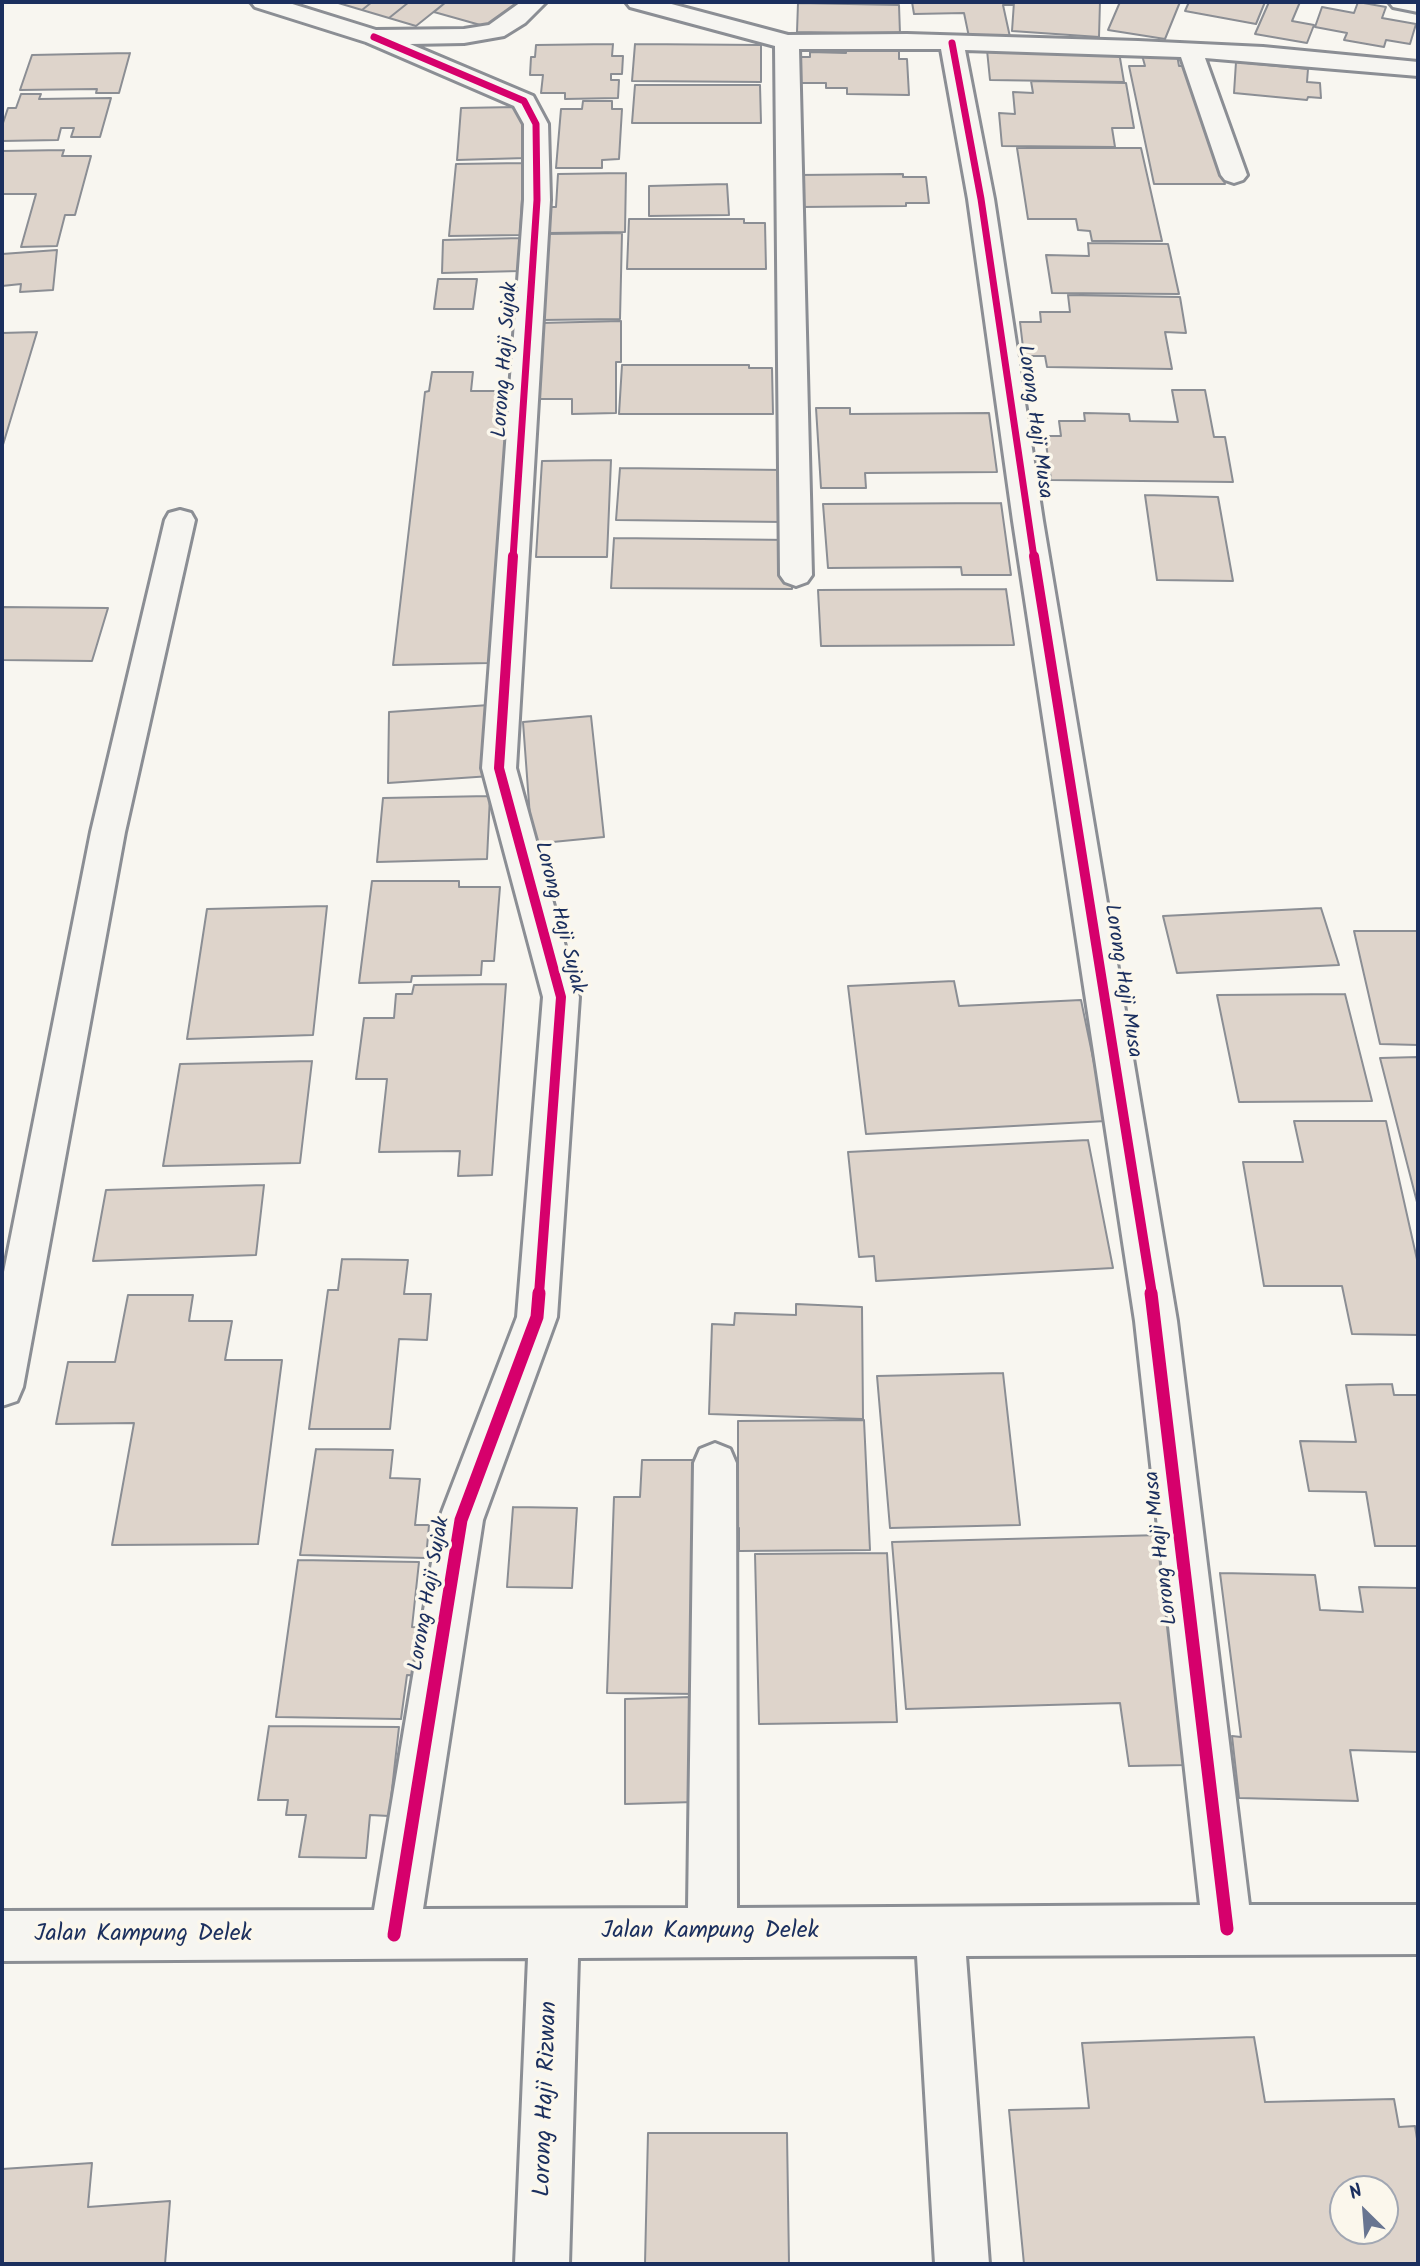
<!DOCTYPE html>
<html>
<head>
<meta charset="utf-8">
<style>
  body { margin:0 }
  #map { position:relative; width:1420px; height:2266px; overflow:hidden; background:#f8f6f0; font-family:Kalam,sans-serif }
  canvas { display:block }
  .frame { position:absolute; inset:0; border:4px solid #1b2f5e; pointer-events:none }
  .north { position:absolute; left:1329px; top:2175px; width:70px; height:70px; box-sizing:border-box; background:#fbf7ec; border:2px solid #a1a7b3; border-radius:50%; rotate:335deg; font-size:19px; font-weight:700; line-height:28px; text-align:center; color:#1b2f5e }
  .north::after { content:''; display:block; margin:auto; width:24px; height:32px; background:#687591; clip-path:polygon(50% 0,100% 100%,50% 72%,0 100%) }
</style>
</head>
<body>
<div id="map">
<canvas width="1420" height="2266"></canvas>
<div class="frame"></div>
<div class="north">N</div>
</div>
<script>
const ctx = document.querySelector('canvas').getContext('2d');
ctx.lineJoin = 'round';
function fill(path, color) {
  ctx.fillStyle = color;
  ctx.fill(path, 'evenodd');
}
function toPath(rows) {
  const path = new Path2D();
  for (const r of rows) {
    path.moveTo(r[0], r[1]);
    for (let i = 2; i < r.length; i += 2) path.lineTo(r[i], r[i + 1]);
  }
  return path;
}
function trace(path, color, width, dash) {
  ctx.strokeStyle = color;
  ctx.lineWidth = width;
  ctx.lineCap = dash ? 'butt' : 'round';
  ctx.setLineDash(dash || []);
  ctx.stroke(path);
}
function write(font, color, halo, rows, align = 'center') {
  ctx.font = font + ' Kalam,sans-serif';
  ctx.lineWidth = 7;
  ctx.setLineDash([]);
  ctx.textBaseline = 'middle';
  ctx.strokeStyle = halo;
  ctx.fillStyle = color;
  for (const [text, x, y, turn = 0] of rows) {
    ctx.save();
    ctx.translate(x, y);
    ctx.rotate((+turn || 0) * Math.PI / 180);
    ctx.textAlign = isNaN(turn) ? turn : align;
    if (halo) ctx.strokeText(text, 0, 0);
    ctx.fillText(text, 0, 0);
    ctx.restore();
  }
}
const building = toPath([
  [335,2,372,2,362,10,335,2],
  [372,2,409,2,389,18,362,10,372,2],
  [409,2,446,2,416,26,389,18,409,2],
  [446,2,522,2,491,28,434,12,446,2],
  [912,2,1012,2,1012,5,1003,5,1010,37,969,37,964,13,914,14,912,2],
  [1014,2,1100,2,1099,37,1012,31,1014,2],
  [1120,2,1180,2,1165,39,1108,30,1120,2],
  [1189,2,1265,2,1256,24,1185,11,1189,2],
  [1269,2,1300,2,1292,21,1314,25,1307,43,1255,34,1269,2],
  [1358,2,1386,7,1382,18,1416,24,1410,44,1386,40,1384,47,1344,40,1347,33,1315,27,1322,7,1354,13,1358,2],
  [798,3,899,5,900,34,797,32,798,3],
  [613,44,612,56,623,56,622,74,611,74,611,80,619,80,618,98,565,99,565,93,541,93,543,75,530,75,531,57,535,57,536,45,613,44],
  [635,44,761,45,761,82,632,81,635,44],
  [846,49,899,50,899,59,907,59,909,95,847,94,847,88,826,88,826,83,797,83,797,57,810,57,810,52,846,53,846,49],
  [987,50,1119,52,1124,82,990,80,987,50],
  [130,53,119,93,96,93,97,89,20,90,32,55,130,53],
  [1142,55,1177,55,1179,66,1195,66,1225,184,1154,184,1129,66,1145,66,1142,55],
  [1236,62,1308,69,1307,82,1320,83,1321,98,1308,97,1307,100,1234,93,1236,62],
  [1031,81,1126,83,1134,128,1112,128,1115,147,1002,146,999,113,1015,114,1013,92,1033,93,1031,81],
  [635,85,760,85,761,123,632,123,635,85],
  [21,94,41,94,39,99,111,98,100,137,71,137,74,128,61,128,58,140,2,141,2,126,8,108,16,108,21,94],
  [583,101,612,101,612,109,622,109,619,159,602,160,602,168,556,168,561,109,582,109,583,101],
  [516,107,529,117,526,158,457,160,461,108,516,107],
  [1017,148,1141,148,1162,241,1092,241,1090,231,1078,230,1076,219,1028,219,1017,148],
  [64,150,62,156,91,156,75,215,65,215,57,246,21,247,36,194,2,194,2,151,64,150],
  [524,163,520,235,449,236,456,164,524,163],
  [626,173,625,232,549,233,551,207,556,207,558,174,626,173],
  [903,174,903,177,926,177,929,203,906,203,906,206,801,207,798,175,903,174],
  [727,184,729,215,649,216,649,186,727,184],
  [629,219,744,219,744,223,765,223,766,269,627,269,629,219],
  [622,233,620,319,542,320,546,234,622,233],
  [521,238,520,271,442,273,443,240,521,238],
  [1088,243,1168,244,1179,294,1052,293,1046,255,1089,256,1088,243],
  [57,250,53,290,20,292,21,284,2,286,2,254,57,250],
  [438,279,477,279,473,309,434,309,438,279],
  [1068,295,1180,297,1186,333,1165,332,1172,369,1047,367,1045,356,1024,356,1020,322,1041,322,1040,312,1070,312,1068,295],
  [621,321,621,362,616,362,616,413,572,414,572,399,537,399,540,323,621,321],
  [37,332,2,448,2,333,37,332],
  [622,365,749,365,749,368,772,368,773,414,619,414,622,365],
  [432,372,473,372,471,391,509,391,489,663,393,665,425,392,429,391,432,372],
  [1172,390,1205,390,1214,437,1225,437,1233,482,1051,480,1045,436,1061,436,1059,421,1085,421,1084,413,1129,414,1130,421,1178,422,1172,390],
  [816,408,850,408,850,414,989,413,997,472,865,473,866,488,821,488,816,408],
  [611,460,607,557,536,557,542,461,611,460],
  [620,468,784,470,784,522,616,520,620,468],
  [1145,495,1218,497,1233,581,1157,580,1145,495],
  [1001,503,1011,575,962,575,961,567,828,568,823,504,1001,503],
  [614,538,791,540,792,589,611,588,614,538],
  [1006,589,1014,645,821,646,818,590,1006,589],
  [2,607,108,608,92,661,2,660,2,607],
  [489,705,491,776,388,783,389,712,489,705],
  [591,716,604,837,532,844,523,722,591,716],
  [490,796,487,859,377,862,383,798,490,796],
  [372,881,459,881,459,887,500,887,494,961,482,961,481,975,412,976,411,982,359,983,372,881],
  [327,906,313,1035,187,1039,207,909,327,906],
  [1321,908,1339,965,1177,973,1163,916,1321,908],
  [1354,931,1418,931,1418,1045,1380,1044,1354,931],
  [954,981,959,1006,1081,1000,1106,1121,866,1134,848,986,954,981],
  [506,984,492,1175,458,1176,460,1151,379,1152,387,1079,356,1079,364,1018,394,1018,396,994,412,994,414,985,506,984],
  [1345,994,1372,1101,1239,1102,1217,995,1345,994],
  [1418,1057,1418,1206,1380,1058,1418,1057],
  [312,1061,300,1163,163,1166,180,1064,312,1061],
  [1294,1121,1386,1121,1418,1264,1418,1335,1352,1334,1342,1286,1264,1286,1243,1162,1303,1162,1294,1121],
  [1088,1140,1113,1268,876,1281,874,1256,859,1257,848,1152,1088,1140],
  [264,1185,256,1255,93,1261,106,1190,264,1185],
  [342,1259,408,1260,404,1294,431,1294,427,1340,399,1339,390,1429,309,1429,328,1290,338,1290,342,1259],
  [128,1295,193,1295,189,1321,232,1321,225,1360,282,1360,258,1544,112,1545,134,1423,56,1424,68,1362,115,1362,128,1295],
  [796,1304,862,1307,863,1419,709,1414,712,1324,734,1325,735,1313,796,1315,796,1304],
  [1003,1373,1020,1525,890,1528,877,1376,1003,1373],
  [1392,1384,1394,1395,1418,1395,1418,1546,1375,1546,1366,1492,1309,1491,1300,1441,1356,1442,1346,1385,1392,1384],
  [864,1420,870,1550,739,1551,739,1528,724,1528,724,1471,738,1470,738,1421,864,1420],
  [316,1449,393,1450,390,1478,420,1479,415,1525,429,1525,426,1558,300,1555,316,1449],
  [642,1460,703,1460,699,1694,607,1693,614,1497,640,1497,642,1460],
  [513,1507,577,1508,572,1588,507,1587,513,1507],
  [1161,1535,1181,1664,1172,1664,1188,1765,1129,1766,1120,1703,906,1709,892,1542,1161,1535],
  [887,1553,897,1722,759,1724,755,1554,887,1553],
  [298,1560,419,1562,412,1627,428,1628,424,1676,407,1675,401,1719,276,1717,298,1560],
  [1220,1573,1315,1575,1320,1610,1363,1612,1359,1587,1418,1588,1418,1752,1350,1750,1358,1801,1239,1798,1232,1736,1241,1737,1220,1573],
  [692,1697,694,1802,625,1804,625,1699,692,1697],
  [269,1726,399,1727,389,1816,370,1815,366,1858,299,1857,306,1815,286,1815,288,1800,258,1800,269,1726],
  [1254,2037,1265,2102,1394,2099,1399,2127,1415,2126,1418,2145,1418,2264,1024,2264,1009,2110,1089,2108,1082,2043,1254,2037],
  [1343,2189,1385,2189,1385,2231,1343,2231,1343,2189],
  [648,2133,787,2133,789,2264,645,2264,648,2133],
  [92,2163,88,2207,170,2201,165,2264,2,2264,2,2169,92,2163]
]);
fill(building, '#ded4cb');
trace(building, '#8b8e94', 2);
const street = toPath([
  [251,2,286,2,376,30,464,29,489,25,521,2,546,2,525,23,504,36,464,43,410,44,533,96,548,124,550,200,516,768,579,997,557,1317,483,1520,423,1909,688,1908,694,1463,700,1449,715,1443,730,1449,736,1463,737,1908,1200,1905,1135,1321,1013,521,968,199,941,49,799,49,812,575,807,582,796,586,785,582,780,575,775,46,630,7,626,2,664,2,788,35,907,34,1138,41,1263,47,1418,62,1418,76,1205,58,1247,175,1243,180,1234,183,1225,180,1221,175,1181,57,965,50,994,199,1043,521,1177,1321,1249,1905,1418,1905,1418,1954,966,1956,989,2264,935,2264,917,1956,578,1958,569,2264,515,2264,528,1958,2,1961,2,1911,374,1910,439,1520,517,1317,543,997,482,768,524,200,524,124,514,106,366,42,255,7,251,2],
  [1389,2,1418,2,1418,12,1393,7,1389,2],
  [180,510,191,513,195,520,125,832,23,1387,17,1401,2,1406,2,1282,91,832,165,520,169,513,180,510]
]);
trace(street, '#8b8e94', 6);
fill(street, '#f6f5f1');
trace(toPath([
  [374,37,524,101,536,124,537,200,513,558],
  [952,43,981,199,1034,558]
]), '#d6006c', 7);
trace(toPath([
  [513,556,499,768,561,997,539,1294],
  [1034,556,1152,1294]
]), '#d6006c', 10);
trace(toPath([
  [1151,1293,1227,1929],
  [394,1935,461,1520,537,1317,539,1293]
]), '#d6006c', 13);
write('21px', '#1b2f5e', '#fbf7ec', [
  ["Lorong Haji Sujak",507,360,-86],
  ["Lorong Haji Musa",1033,422,82],
  ["Lorong Haji Sujak",558,918,76],
  ["Lorong Haji Musa",1121,981,81],
  ["Lorong Haji Musa",1163,1548,-97],
  ["Lorong Haji Sujak",431,1594,-80]
]);
write('24px', '#1b2f5e', '#fbf7ec', [
  ["Jalan Kampung Delek",710,1933],
  ["Jalan Kampung Delek",143,1936],
  ["Lorong Haji Rizwan",548,2099,-88]
]);
</script>
</body>
</html>
